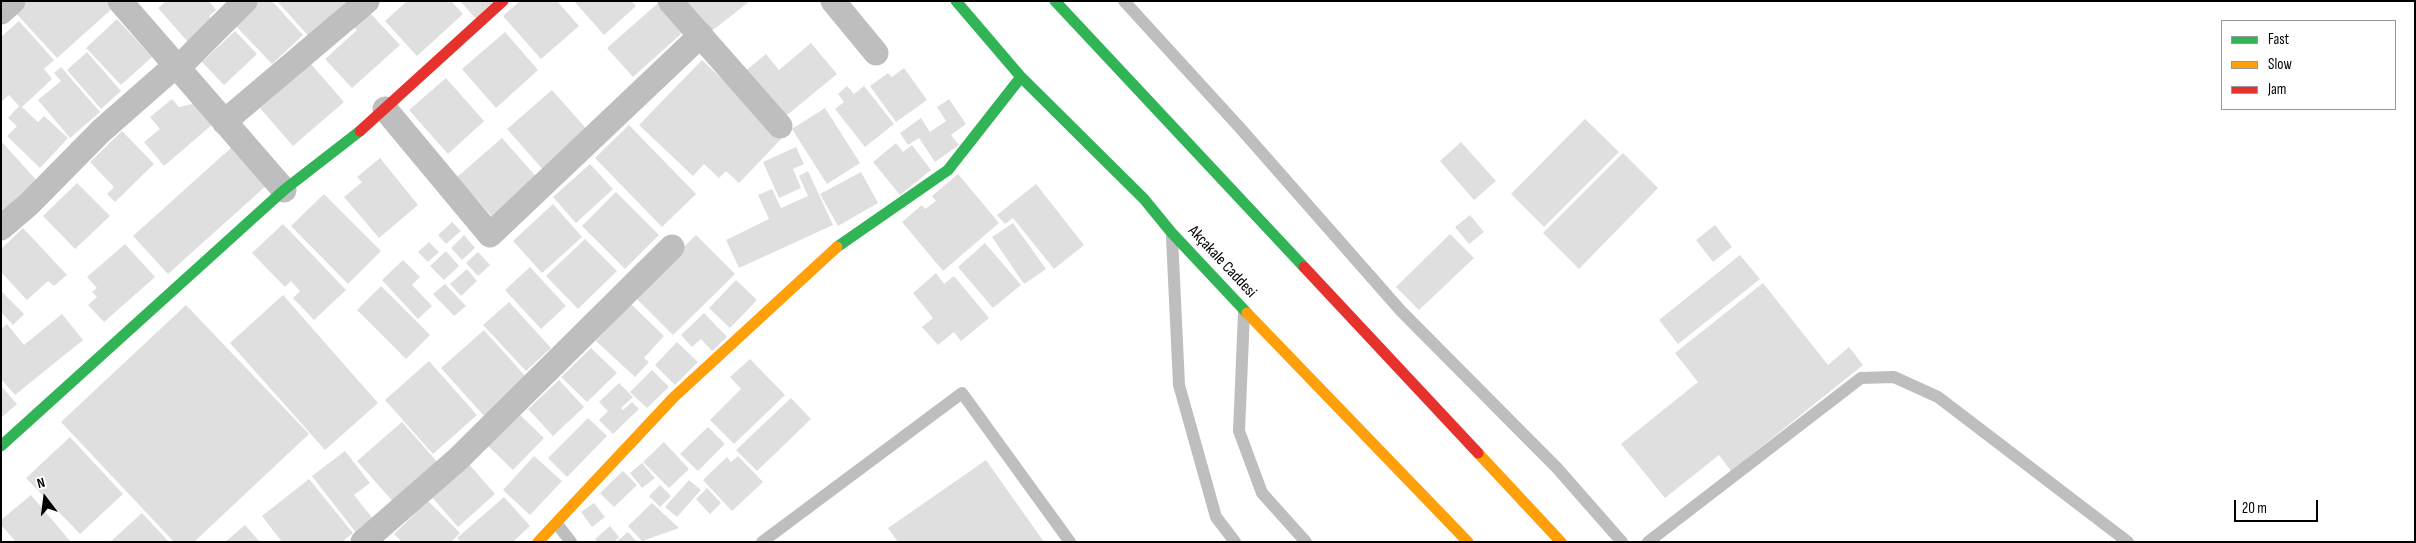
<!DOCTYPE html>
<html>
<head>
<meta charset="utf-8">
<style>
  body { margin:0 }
  #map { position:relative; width:2416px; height:543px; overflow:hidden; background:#fff; font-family:"Sofia Sans Condensed",sans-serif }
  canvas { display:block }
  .frame { position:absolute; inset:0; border:2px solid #000; pointer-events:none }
  .legend { position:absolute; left:2221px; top:20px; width:175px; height:90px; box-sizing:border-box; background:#fff; border:1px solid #999; margin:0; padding:6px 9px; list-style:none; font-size:15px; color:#000 }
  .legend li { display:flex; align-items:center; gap:10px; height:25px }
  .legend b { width:25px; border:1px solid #999 }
  .north { position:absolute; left:20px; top:473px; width:50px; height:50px; -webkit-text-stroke:4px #fff; paint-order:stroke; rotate:345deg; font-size:14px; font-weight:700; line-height:20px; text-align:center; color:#000 }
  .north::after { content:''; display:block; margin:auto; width:18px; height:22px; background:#000; clip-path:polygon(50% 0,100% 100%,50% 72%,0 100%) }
  .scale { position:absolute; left:2234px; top:500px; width:84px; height:22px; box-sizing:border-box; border:2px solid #000; border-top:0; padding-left:6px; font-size:15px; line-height:18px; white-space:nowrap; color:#000; -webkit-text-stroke:4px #fff; paint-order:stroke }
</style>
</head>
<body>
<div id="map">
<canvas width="2416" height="543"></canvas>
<div class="frame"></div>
<ul class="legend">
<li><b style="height:6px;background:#30b455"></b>Fast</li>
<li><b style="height:6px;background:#ff9f0a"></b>Slow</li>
<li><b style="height:6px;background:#e5322d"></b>Jam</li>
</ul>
<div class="north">N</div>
<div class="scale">20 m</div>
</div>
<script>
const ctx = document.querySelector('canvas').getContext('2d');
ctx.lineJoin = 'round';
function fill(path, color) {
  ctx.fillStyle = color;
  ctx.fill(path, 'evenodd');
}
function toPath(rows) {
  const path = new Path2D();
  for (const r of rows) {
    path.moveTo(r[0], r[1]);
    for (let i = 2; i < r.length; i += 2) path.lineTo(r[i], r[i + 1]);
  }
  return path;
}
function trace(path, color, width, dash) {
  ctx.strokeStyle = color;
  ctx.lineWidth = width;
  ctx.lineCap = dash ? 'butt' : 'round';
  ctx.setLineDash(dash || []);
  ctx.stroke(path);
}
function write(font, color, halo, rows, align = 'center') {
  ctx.font = font + ' "Sofia Sans Condensed",sans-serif';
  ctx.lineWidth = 4;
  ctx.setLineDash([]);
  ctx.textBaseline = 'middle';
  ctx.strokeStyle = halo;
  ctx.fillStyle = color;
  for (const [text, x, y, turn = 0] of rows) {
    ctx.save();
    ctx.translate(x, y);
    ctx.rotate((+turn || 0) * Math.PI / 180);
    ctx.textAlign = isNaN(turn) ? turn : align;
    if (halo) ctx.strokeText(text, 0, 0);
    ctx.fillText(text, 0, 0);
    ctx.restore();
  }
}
fill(toPath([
  [25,1,108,1,114,7,57,58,14,11],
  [166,1,209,1,216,10,209,16,216,25,188,42,158,8],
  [258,1,272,1,303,35,272,64,234,24],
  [277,1,353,1,311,39],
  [407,1,451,1,463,14,417,56,385,21],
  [460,1,498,1,477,20],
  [520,1,557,1,579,26,541,59,503,16],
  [574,1,631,1,636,6,604,35],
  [681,1,750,1,708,34],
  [657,4,682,33,633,77,607,48],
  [369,12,400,45,352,88,325,59,357,30,354,27],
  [117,19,152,57,121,85,86,48],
  [19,21,54,60,44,69,52,79,22,107,38,122,44,116,68,138,40,168,7,136,17,126,8,118,19,106,9,95,1,102,1,37],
  [235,31,257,54,224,85,202,62],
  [505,32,538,70,496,108,462,69],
  [811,43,837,74,781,120,743,73,766,54,779,70],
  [87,52,121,91,101,109,67,70],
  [702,60,783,137,739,183,726,171,719,178,704,164,693,176,639,125],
  [311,64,344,102,293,146,260,108],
  [61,67,100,112,70,138,38,100,61,81,54,73],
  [904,68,927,100,896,122,870,86,888,73,892,77],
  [446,78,484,121,448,154,409,110],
  [847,86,854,94,864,86,894,124,865,147,835,109,844,102,838,94],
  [552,90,590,133,545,172,507,129],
  [172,99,179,107,197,103,214,123,164,166,144,142,160,129,150,117],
  [949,99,966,124,951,135,959,145,935,162,919,138,908,145,900,133,921,118,930,132,946,121,937,107],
  [825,108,860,163,827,184,792,129],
  [1585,119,1619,152,1544,227,1511,194],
  [629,125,696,194,662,227,595,158],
  [122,131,154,164,115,202,107,194,114,187,90,162],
  [502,138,540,181,495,220,457,177],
  [1,141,39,183,1,216],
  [1461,142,1496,181,1474,200,1440,161],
  [896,143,903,152,912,145,931,170,900,195,873,162],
  [232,147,267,185,168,274,133,236],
  [796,147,804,164,793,169,801,188,779,198,763,162],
  [1623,153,1658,188,1579,269,1543,233],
  [380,158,418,205,379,238,344,197,362,182,357,177],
  [590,164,613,189,576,223,553,197],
  [808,171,833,225,739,268,726,240,769,219,758,195,772,189,781,208,808,196,799,176],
  [861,172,878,203,838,226,820,194],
  [958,174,999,223,943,271,902,222,922,205,925,209,936,201,932,196],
  [77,183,110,216,75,249,43,216],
  [1036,184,1084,245,1054,269,1013,218,1005,224,997,215],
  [616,192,659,235,625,269,582,226],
  [324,194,381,251,348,284,291,226],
  [553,204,582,237,542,273,513,241],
  [1470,215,1484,232,1469,244,1455,227],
  [452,222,461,231,446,244,438,235],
  [1013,223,1046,269,1024,284,992,237],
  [283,224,346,290,314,320,293,298,300,291,291,281,285,287,252,253],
  [1715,225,1732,247,1713,262,1696,240],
  [23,228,67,275,54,286,48,281,27,300,1,272,1,249],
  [1450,234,1474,258,1419,310,1396,287],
  [464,235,475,248,462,260,451,248],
  [696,235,735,274,673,335,634,296],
  [585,239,617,271,578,309,546,276],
  [429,242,439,252,428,262,418,252],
  [985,243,1021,285,993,308,958,267],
  [125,244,155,277,104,322,88,305,97,297,92,292,97,288,87,277],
  [446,251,459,266,444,280,430,266],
  [478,252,490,265,478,276,466,263],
  [1740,255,1760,279,1678,344,1659,320],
  [403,260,420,277,412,285,432,306,418,319,382,280],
  [530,267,566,306,541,329,505,290],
  [467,269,477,281,461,296,450,284],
  [936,273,944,284,954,276,989,318,961,341,954,332,938,345,922,327,933,318,913,293],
  [736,280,757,300,730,328,709,308],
  [1763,283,1828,365,1849,347,1863,365,1731,471,1719,455,1665,498,1621,444,1698,382,1675,353],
  [445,284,466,306,454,316,433,294],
  [381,286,430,335,406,359,357,310],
  [1,291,24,314,13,325,1,312],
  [283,295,378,403,325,450,230,343],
  [509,302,551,348,526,371,483,325],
  [631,304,664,336,644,358,649,362,635,377,596,341],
  [186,305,309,434,194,542,174,542,61,422],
  [704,313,727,337,712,351,701,339,692,347,681,335],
  [62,314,83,340,15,395,1,379,1,329,7,324,24,345],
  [484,330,527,378,484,416,441,368],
  [677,342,698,362,675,385,655,365],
  [591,348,617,373,587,402,561,377],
  [750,359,785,395,734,444,710,420,741,389,730,377],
  [429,361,477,415,433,454,385,400],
  [652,370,669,387,647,408,630,392],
  [559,380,584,407,553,436,528,409],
  [619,383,633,397,621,408,623,410,632,402,639,409,613,434,599,420,608,411,599,402],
  [1,386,17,404,1,418],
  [791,398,811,419,757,471,736,450],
  [519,414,544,438,513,470,488,446],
  [588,418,607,436,567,477,548,458],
  [402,422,440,465,395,504,357,461],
  [708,427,725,444,698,471,680,454],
  [70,437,123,494,80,534,26,478],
  [664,442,689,469,669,488,643,462],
  [345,451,370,483,354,495,374,520,357,534,312,476],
  [534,456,562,481,530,515,503,490],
  [738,456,763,482,732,511,703,480,727,457,731,462],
  [986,460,1044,542,898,542,888,528],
  [468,463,495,494,458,527,431,496],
  [642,463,655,478,642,488,630,473],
  [623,471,637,485,614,507,600,493],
  [309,479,353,533,342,542,282,542,262,516],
  [689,480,701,490,677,517,665,507],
  [660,485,671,496,660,507,649,496],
  [707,488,721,503,710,514,696,499],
  [31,495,71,542,16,542,1,525,1,520],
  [504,497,530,526,513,542,461,542,457,538],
  [428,501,460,533,451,542,402,542,394,534],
  [594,503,605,517,592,527,581,512],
  [652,503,679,528,642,541,628,526],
  [142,513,169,542,110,542],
  [245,525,260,542,225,542],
  [610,526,619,537,614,542,598,542,595,539],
  [628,532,637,542,616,542]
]), '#dfdfdf');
trace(toPath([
  [1124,1,1241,129,1401,311,1557,468,1622,542],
  [1172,237,1179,385,1216,517,1235,542],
  [1244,313,1239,431,1262,493,1306,542],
  [557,524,571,542],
  [762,542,962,393,1070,542],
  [1648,542,1861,378,1894,377,1938,397,2128,542]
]), '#bebebe', 12);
trace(toPath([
  [120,1,284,190],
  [670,1,780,126],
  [833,1,876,53],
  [1,12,13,1],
  [385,109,490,235,701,35],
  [224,122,367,1],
  [1,228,29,204,101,131,175,66,187,59,245,1],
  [363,542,458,459,672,247]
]), '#bebebe', 25);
trace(toPath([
  [956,1,1021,77,1144,199,1171,232,1247,313],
  [1055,1,1304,267],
  [837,247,948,170,1021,77],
  [1,446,284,190,360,131]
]), '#30b455', 11);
trace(toPath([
  [1247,313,1468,542],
  [1478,453,1561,542],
  [538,542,674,397,837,247]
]), '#ff9f0a', 11);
trace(toPath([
  [360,131,503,1],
  [1304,267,1478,453]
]), '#e5322d', 11);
write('16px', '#000', '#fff', [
  ["Akçakale Caddesi",1222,262,47]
]);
</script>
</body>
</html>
